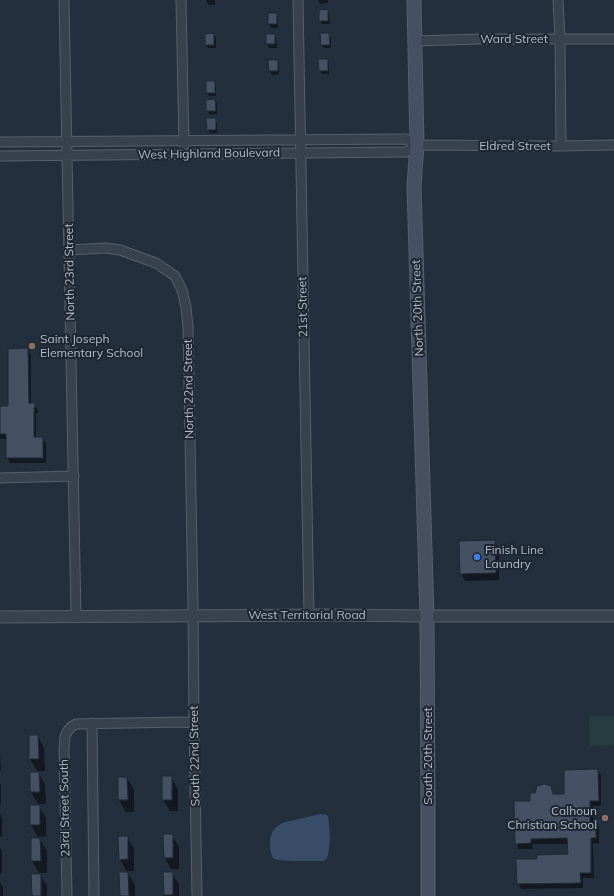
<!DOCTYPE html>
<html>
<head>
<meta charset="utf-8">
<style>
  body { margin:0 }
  canvas { display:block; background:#242f3e }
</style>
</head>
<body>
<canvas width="614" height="896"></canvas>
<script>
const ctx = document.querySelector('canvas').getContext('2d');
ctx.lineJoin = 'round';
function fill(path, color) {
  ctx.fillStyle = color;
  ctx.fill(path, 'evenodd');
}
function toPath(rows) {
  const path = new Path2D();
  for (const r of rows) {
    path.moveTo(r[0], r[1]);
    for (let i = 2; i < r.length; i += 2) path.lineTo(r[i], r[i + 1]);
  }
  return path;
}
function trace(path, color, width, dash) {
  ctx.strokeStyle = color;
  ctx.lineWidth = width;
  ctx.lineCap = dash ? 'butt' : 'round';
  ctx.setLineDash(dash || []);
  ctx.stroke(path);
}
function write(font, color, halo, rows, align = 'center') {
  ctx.font = font + ' Mulish,sans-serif';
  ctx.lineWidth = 4;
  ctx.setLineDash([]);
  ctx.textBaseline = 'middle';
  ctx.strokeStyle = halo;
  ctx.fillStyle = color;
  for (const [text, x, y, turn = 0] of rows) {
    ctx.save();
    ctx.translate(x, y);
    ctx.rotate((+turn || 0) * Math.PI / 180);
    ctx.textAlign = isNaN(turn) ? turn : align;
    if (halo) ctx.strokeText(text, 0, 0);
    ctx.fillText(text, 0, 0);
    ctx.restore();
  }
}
fill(toPath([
  [589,716,614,716,614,745,590,746]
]), '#263c3f');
fill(toPath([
  [321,814,327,815,328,817,329,823,330,840,328,855,326,859,323,861,292,861,278,860,274,859,272,856,270,849,270,839,272,833,275,828,279,825,285,822]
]), '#394c67');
fill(toPath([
  [206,0,215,0,215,5,208,5],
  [318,0,328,0,328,3,320,4],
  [327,10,329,14,330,24,322,24,320,21],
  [269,14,276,14,278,17,278,28,271,28,269,24],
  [214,34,216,38,216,48,208,48,206,45],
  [329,34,331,38,331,48,324,48,322,45],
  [267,35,274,35,276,38,277,48,269,48,267,44],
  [327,60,329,64,329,74,322,74,320,71],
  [269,61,277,61,279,64,279,74,272,75,270,71],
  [214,82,216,86,216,96,209,96,207,93],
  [215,100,217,104,217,114,210,115,207,111],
  [215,119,217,123,217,133,210,133,208,130],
  [28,349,31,355,31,404,34,404,38,410,38,413,36,413,36,438,42,438,46,443,46,463,10,463,7,457,7,439,0,439,0,407,9,407],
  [494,541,499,549,499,580,465,581,461,573],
  [38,736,44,748,45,771,37,771,30,759],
  [0,747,0,748,1,771,0,771],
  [598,770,601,776,601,806,593,806,593,823,596,822,599,827,599,843,593,844,594,878,583,878,583,888,521,889,518,883,538,860,569,855,569,844,533,844,533,849,519,849,516,843,531,802,536,794,550,787,554,795,565,795],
  [39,773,45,785,46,804,38,804,31,792],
  [171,777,178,789,178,811,170,811,163,799],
  [127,778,134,789,134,812,126,812,119,800],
  [0,783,1,785,1,804,0,804],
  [39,806,46,818,46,836,38,837,31,825],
  [0,814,2,818,2,837,0,837],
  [172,835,179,847,179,869,171,869,165,858],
  [127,837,134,849,134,871,126,871,120,859],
  [32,839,40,839,47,851,47,873,39,873,47,886,47,896,33,896,40,875,32,861],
  [0,848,2,851,2,874,0,874],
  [128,873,135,885,135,896,121,896],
  [164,873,172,873,179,884,179,896,165,896],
  [0,882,3,887,3,896,0,896]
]), '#0007');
const building = toPath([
  [328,9,328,21,319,21,319,10,328,9],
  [268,13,277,13,277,24,268,24,268,13],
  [214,33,214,45,205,45,205,34,214,33],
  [320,33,329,33,330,45,321,45,320,33],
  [266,34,275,34,275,44,266,44,266,34],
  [318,59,328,59,328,71,319,71,318,59],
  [268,60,278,60,278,71,269,71,268,60],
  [206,81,215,81,215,93,206,93,206,81],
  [215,99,216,111,206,111,206,100,215,99],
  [206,118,216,118,216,130,207,130,206,118],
  [28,348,29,403,35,403,35,408,34,408,34,437,43,437,43,458,6,458,6,434,0,434,0,406,8,406,8,349,28,348],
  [495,540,496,573,460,574,459,541,495,540],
  [29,735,38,735,39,759,29,759,29,735],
  [598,769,599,801,590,801,590,823,596,821,596,838,591,838,591,873,580,873,581,883,517,884,516,859,537,859,537,855,568,854,567,838,531,839,531,843,515,844,514,801,530,801,530,793,535,793,537,786,544,784,551,786,553,794,564,794,564,770,598,769],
  [30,772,39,772,40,792,30,792,30,772],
  [162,776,172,776,172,800,162,800,162,776],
  [118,777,127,777,128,800,118,800,118,777],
  [30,805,40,805,40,825,30,825,30,805],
  [163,834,173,834,173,858,164,858,163,834],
  [118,836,128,836,128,859,119,860,118,836],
  [31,838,40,838,41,861,31,861,31,838],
  [119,872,128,872,129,896,120,896,119,872],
  [163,872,173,872,173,895,164,895,163,872],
  [31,874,41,874,41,896,32,896,31,874]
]);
fill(building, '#455162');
trace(building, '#1f2835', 1);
const minor = toPath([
  [64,0,76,616],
  [181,0,184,145],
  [298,0,309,615],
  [558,0,560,39,561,146],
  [415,41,480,39,614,39],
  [0,142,406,139,417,145,561,146,614,145],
  [0,156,406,152,417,145],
  [69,250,106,248,120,250,156,263,175,276,182,290,186,307,188,327,193,605,194,723,197,896],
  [0,478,74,476],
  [92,723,94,896],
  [67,896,64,748,65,737,67,732,71,727,76,724,181,722,194,723]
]);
const tertiary = toPath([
  [0,617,334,615,427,616,614,616]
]);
const secondary = toPath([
  [414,0,417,145,414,186,427,616,428,803,428,896]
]);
trace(minor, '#565f6c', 11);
trace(tertiary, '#565f6c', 13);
trace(secondary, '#565f6c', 15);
trace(minor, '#38414e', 9);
trace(tertiary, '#38414e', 11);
trace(secondary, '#465061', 13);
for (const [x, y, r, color] of [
  [32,346,4,"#8d6e63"],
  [477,557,4,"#3f7fe0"],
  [605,818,4,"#8d6e63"]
]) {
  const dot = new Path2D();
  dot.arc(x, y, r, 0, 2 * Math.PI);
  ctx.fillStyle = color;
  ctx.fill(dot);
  trace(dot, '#1d2633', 1.5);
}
write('12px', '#b4bcc9', '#1d2633', [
  ["Ward Street",514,39],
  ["Eldred Street",515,146],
  ["West Highland Boulevard",209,154,-1],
  ["North 23rd Street",70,272,-91],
  ["21st Street",303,307,-91],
  ["North 20th Street",418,308,-92],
  ["North 22nd Street",189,389,-91],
  ["West Territorial Road",307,615],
  ["South 22nd Street",195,756,-91],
  ["South 20th Street",428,756,-90],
  ["23rd Street South",65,808,-91]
]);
write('12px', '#b4bcc9', '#1d2633', [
  ["Saint Joseph",40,339],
  ["Elementary School",40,353],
  ["Finish Line",485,550],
  ["Laundry",485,564],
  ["Calhoun",597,811,"right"],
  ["Christian School",597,825,"right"]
], 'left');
</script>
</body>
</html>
